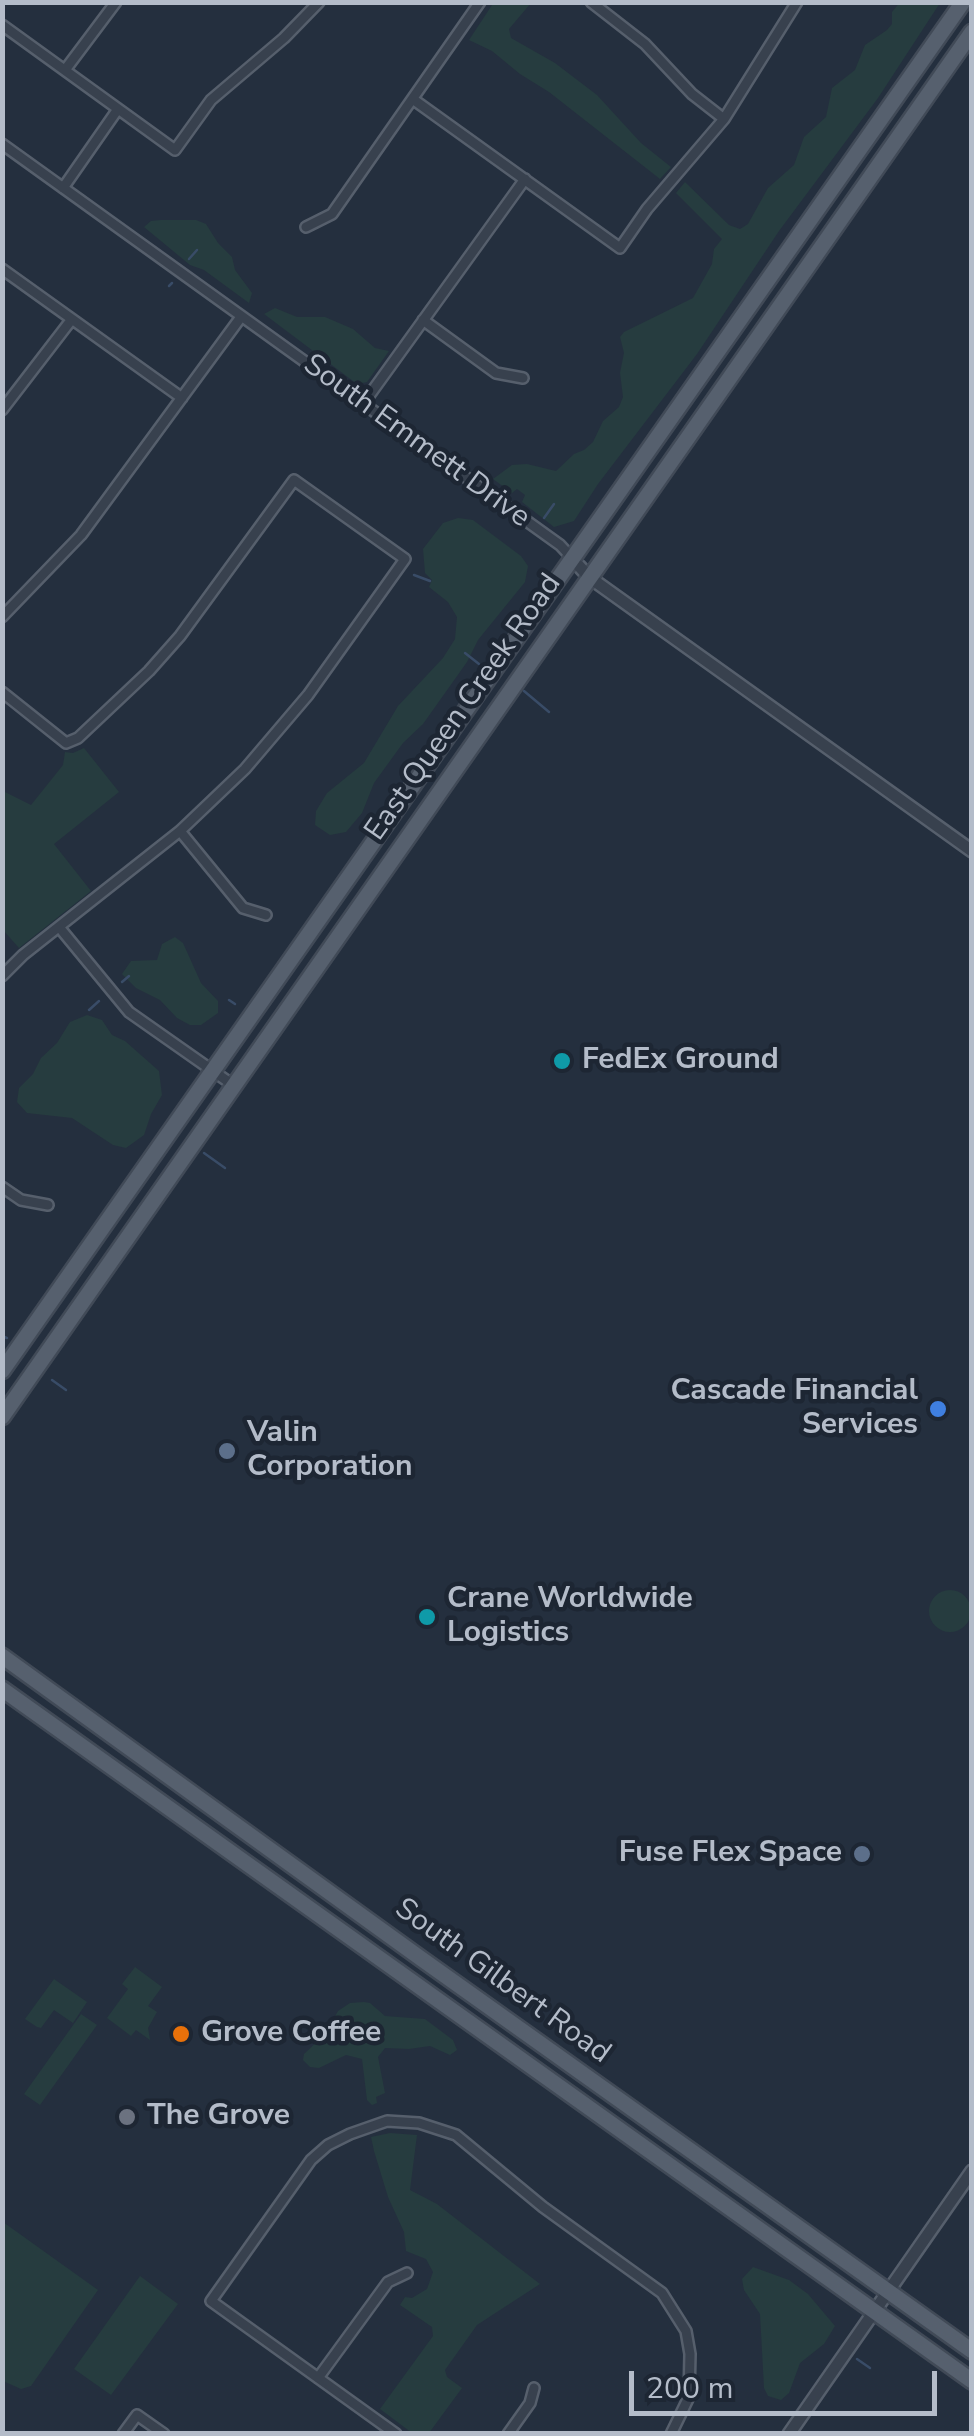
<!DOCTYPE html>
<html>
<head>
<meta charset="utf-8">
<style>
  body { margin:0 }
  #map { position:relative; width:974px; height:2436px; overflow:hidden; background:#242f3e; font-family:"Nunito Sans",sans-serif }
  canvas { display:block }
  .frame { position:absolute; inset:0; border:5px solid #b4bcc9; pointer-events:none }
  .scale { position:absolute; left:629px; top:2371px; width:308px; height:45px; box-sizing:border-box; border:5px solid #b4bcc9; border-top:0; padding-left:12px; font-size:30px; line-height:35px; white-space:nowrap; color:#b4bcc9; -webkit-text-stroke:8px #1d2633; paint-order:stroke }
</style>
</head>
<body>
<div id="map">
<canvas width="974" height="2436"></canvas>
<div class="frame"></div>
<div class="scale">200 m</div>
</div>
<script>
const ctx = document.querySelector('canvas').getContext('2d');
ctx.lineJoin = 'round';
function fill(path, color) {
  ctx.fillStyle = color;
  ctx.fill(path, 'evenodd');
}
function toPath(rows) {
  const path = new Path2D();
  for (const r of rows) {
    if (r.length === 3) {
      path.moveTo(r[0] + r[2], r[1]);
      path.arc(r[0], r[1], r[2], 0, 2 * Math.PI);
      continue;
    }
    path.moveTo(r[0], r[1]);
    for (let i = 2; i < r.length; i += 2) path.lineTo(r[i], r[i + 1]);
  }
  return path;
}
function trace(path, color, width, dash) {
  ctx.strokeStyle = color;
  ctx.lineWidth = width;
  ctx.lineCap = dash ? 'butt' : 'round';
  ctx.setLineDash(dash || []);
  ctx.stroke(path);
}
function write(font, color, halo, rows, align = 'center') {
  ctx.font = font + ' "Nunito Sans",sans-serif';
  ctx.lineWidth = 9;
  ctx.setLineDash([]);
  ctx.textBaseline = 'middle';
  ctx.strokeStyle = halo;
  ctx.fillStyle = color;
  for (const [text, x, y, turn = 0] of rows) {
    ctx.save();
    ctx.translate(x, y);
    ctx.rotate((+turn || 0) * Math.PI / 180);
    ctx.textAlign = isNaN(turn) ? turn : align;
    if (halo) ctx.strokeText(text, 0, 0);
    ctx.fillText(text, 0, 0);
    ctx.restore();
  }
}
fill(toPath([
  [494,2,531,3,509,29,511,38,555,63,597,95,641,143,671,167,660,179,549,92,520,74,492,51,469,40],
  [900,2,940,3,878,98,779,231,697,354,598,484,574,521,554,527,522,502,525,495,517,489,512,493,493,479,512,465,527,464,556,471,574,454,584,450,593,442,603,421,619,407,623,397,620,373,624,353,620,337,624,332,693,298,712,264,714,249,722,239,676,193,685,182,729,225,740,229,748,224,768,188,794,165,804,137,826,117,832,88,855,70,865,45,887,30,892,24,892,12],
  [161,220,196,220,206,224,218,243,232,257,235,270,252,293,249,303,204,270,190,265,144,227,151,221],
  [275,308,297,317,325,317,353,329,375,348,389,351,367,382,357,384,264,314],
  [458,518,473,520,521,556,528,566,525,582,478,640,467,662,423,724,403,743,374,783,362,813,346,832,330,835,315,825,316,811,327,793,364,763,398,706,443,658,455,639,457,617,448,602,429,587,432,580,425,573,423,549,443,523],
  [84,748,119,792,54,844,91,891,19,948,3,930,3,791,31,805,63,765,65,752,73,753],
  [175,937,183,943,201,983,218,1001,218,1013,201,1025,190,1025,177,1018,160,1000,136,988,122,974,131,961,157,960,162,944],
  [87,1015,102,1020,112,1035,125,1041,159,1071,162,1095,151,1114,144,1135,126,1148,113,1145,72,1118,27,1113,17,1102,19,1088,33,1074,41,1058,57,1043,70,1022],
  [950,1611,21],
  [135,1967,162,1987,148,2006,157,2012,148,2028,150,2040,136,2030,131,2036,107,2018,128,1989,122,1984],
  [54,1979,87,2002,73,2023,54,2010,41,2028,37,2027,25,2019],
  [364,2002,370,2003,385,2016,425,2019,453,2040,457,2050,450,2055,430,2046,409,2049,385,2048,378,2057,385,2093,376,2097,377,2103,372,2105,367,2100,362,2059,346,2055,319,2068,310,2067,303,2060,304,2054,325,2034,338,2011,350,2003],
  [81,2014,97,2025,40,2105,24,2094],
  [390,2133,417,2135,410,2190,437,2204,540,2284,477,2325,445,2370,447,2377,462,2388,429,2433,412,2433,380,2409,433,2336,432,2327,400,2305,405,2297,412,2298,427,2289,433,2272,426,2259,406,2251,404,2232,388,2197,374,2151,371,2137],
  [3,2222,98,2290,31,2386,21,2389,3,2381],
  [753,2267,789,2280,808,2294,835,2326,824,2344,800,2363,789,2393,781,2400,768,2396,764,2388,760,2314,744,2290,742,2279],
  [140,2276,178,2304,111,2395,74,2369]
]), '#263c3f');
trace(toPath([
  [189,259,197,250],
  [169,286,172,283],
  [544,518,554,504],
  [414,575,430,581],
  [465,653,479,664],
  [524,691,549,712],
  [122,982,129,976],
  [229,1000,235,1004],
  [89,1010,99,1001],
  [204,1153,225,1168],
  [2,1336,7,1338],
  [52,1380,66,1390],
  [857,2359,870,2368]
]), '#394c67', 2.5);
const minor = toPath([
  [591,2,645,44,692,94,724,119],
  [2,25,175,150,211,100,284,38,319,2],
  [65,70,116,2],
  [414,100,620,248,647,209,724,119,797,2],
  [2,144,560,545,574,560],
  [63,188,118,109],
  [306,227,332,214,480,2],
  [2,269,182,398],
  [423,320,496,373,523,378],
  [363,404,525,179],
  [2,410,72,319],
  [2,617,81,535,241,317],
  [2,692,66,743,78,738,149,671,180,636,294,480,405,559,308,695,245,769,180,831,23,955,2,976],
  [180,831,243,908,266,915],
  [59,927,129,1012,233,1085],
  [2,1187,21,1200,48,1205],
  [318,2378,388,2282,407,2273],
  [123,2434,137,2415,164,2434],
  [396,2434,211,2301,311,2160,328,2145,350,2134,387,2121,419,2123,456,2135,543,2207,662,2293,686,2331,690,2354,689,2397,671,2434],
  [508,2434,530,2403,534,2388]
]);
const tertiary = toPath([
  [579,566,589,577,972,851],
  [789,2434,972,2171]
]);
const primary = toPath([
  [2,1371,963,2],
  [2,1417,972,32],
  [2,1656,423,1960,972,2351],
  [2,1689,972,2381]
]);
trace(minor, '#565f6c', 14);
trace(tertiary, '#565f6c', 16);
trace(primary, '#414a57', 20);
trace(minor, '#38414e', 9);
trace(tertiary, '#38414e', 11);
trace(primary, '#56606e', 15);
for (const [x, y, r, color] of [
  [562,1061,10,"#0f9aa8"],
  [938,1409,10,"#3f7fe0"],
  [227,1451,10,"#5c6f8a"],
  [427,1617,10,"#0f9aa8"],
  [862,1854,10,"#5c6f8a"],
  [181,2034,10,"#e8710a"],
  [127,2117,10,"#6b7280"]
]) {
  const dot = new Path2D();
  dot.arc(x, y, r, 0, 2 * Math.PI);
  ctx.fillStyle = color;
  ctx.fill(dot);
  trace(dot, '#1d2633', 4);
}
write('30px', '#b4bcc9', '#1d2633', [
  ["South Emmett Drive",416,442,36],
  ["East Queen Creek Road",464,708,-55],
  ["South Gilbert Road",502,1982,36]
]);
write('bold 30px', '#b4bcc9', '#1d2633', [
  ["FedEx Ground",582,1061],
  ["Cascade Financial",918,1392,"right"],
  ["Services",918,1426,"right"],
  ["Valin",247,1434],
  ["Corporation",247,1468],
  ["Crane Worldwide",447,1600],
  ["Logistics",447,1634],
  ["Fuse Flex Space",842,1854,"right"],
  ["Grove Coffee",201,2034],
  ["The Grove",147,2117]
], 'left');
</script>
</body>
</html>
